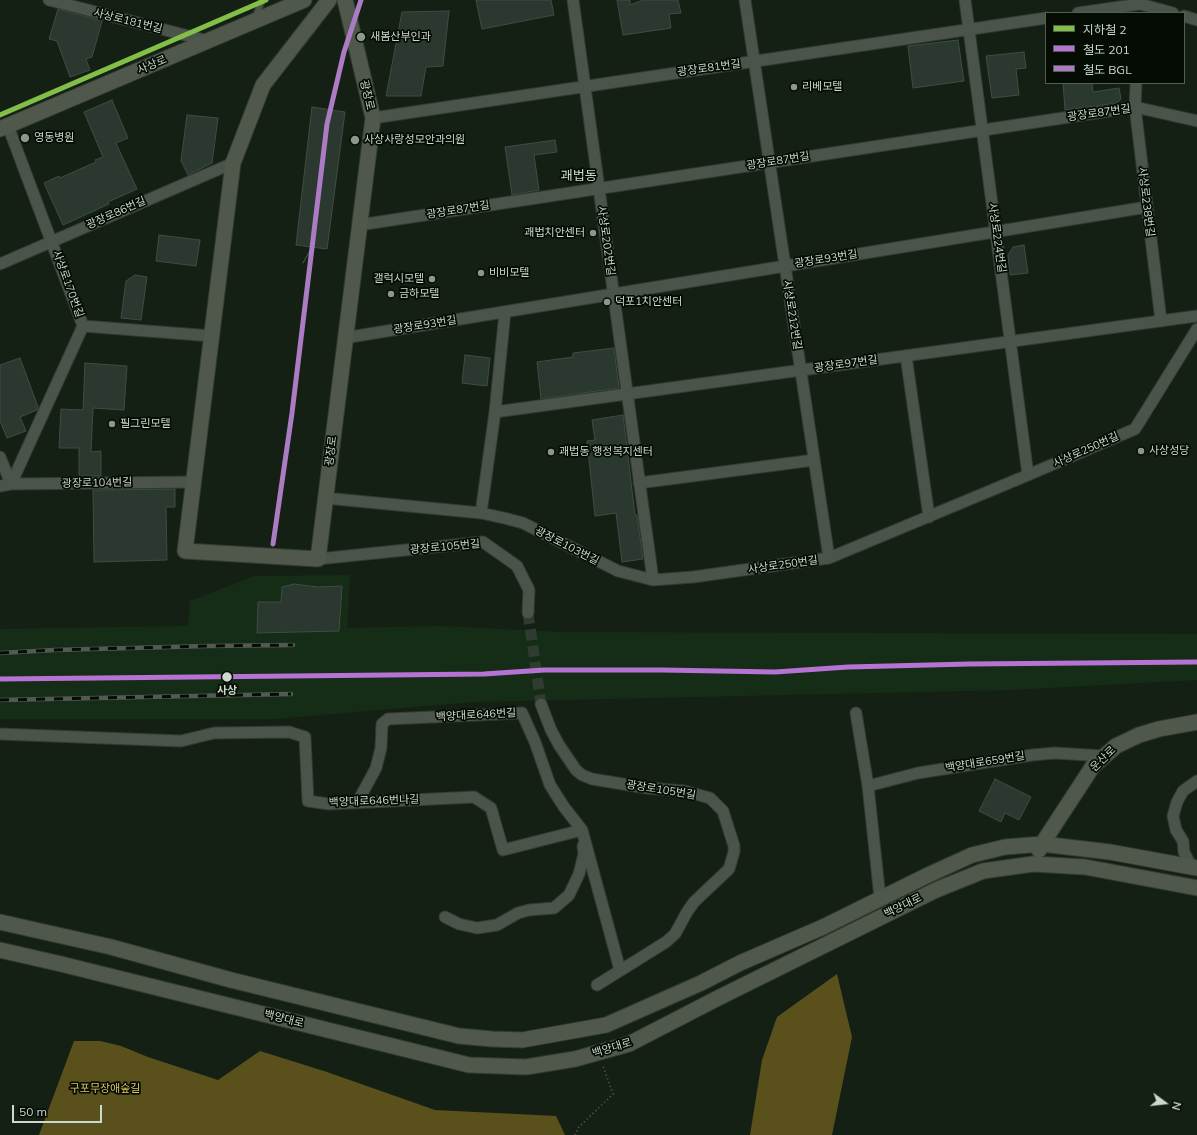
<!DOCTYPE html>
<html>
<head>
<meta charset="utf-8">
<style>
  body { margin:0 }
  #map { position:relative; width:1197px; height:1135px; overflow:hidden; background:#152015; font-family:Mulish,"Noto Sans KR",sans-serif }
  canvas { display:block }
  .legend { position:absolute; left:1045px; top:12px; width:140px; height:72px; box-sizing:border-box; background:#040c04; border:1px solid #545e54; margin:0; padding:5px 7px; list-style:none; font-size:12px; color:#ccd9cc }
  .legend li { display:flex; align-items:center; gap:8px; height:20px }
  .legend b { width:20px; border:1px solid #545e54 }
  .north { position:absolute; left:1145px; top:1083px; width:40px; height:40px; -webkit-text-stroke:3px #040c04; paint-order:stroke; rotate:105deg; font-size:11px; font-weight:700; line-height:16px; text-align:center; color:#ccd9cc }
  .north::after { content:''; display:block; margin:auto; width:14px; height:18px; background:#ccd9cc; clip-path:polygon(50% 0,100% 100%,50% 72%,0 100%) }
  .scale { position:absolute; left:12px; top:1105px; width:90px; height:18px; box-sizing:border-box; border:2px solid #ccd9cc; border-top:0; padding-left:5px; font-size:12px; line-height:14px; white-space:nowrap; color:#ccd9cc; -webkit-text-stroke:3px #040c04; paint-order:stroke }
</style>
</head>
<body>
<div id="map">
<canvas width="1197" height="1135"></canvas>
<ul class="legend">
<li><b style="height:5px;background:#81bf48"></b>지하철 2</li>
<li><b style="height:5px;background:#b673d3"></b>철도 201</li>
<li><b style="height:5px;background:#ab7cc4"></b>철도 BGL</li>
</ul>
<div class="north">N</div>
<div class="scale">50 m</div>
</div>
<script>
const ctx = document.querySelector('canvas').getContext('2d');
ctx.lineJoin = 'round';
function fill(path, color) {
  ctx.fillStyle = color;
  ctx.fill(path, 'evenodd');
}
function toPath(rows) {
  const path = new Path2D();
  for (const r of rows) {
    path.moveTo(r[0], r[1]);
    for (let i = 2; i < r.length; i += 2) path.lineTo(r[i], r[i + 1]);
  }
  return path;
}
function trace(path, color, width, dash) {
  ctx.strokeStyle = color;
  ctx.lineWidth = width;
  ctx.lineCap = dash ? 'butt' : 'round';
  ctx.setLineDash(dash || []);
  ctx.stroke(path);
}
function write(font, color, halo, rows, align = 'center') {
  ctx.font = font + ' Mulish,"Noto Sans KR",sans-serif';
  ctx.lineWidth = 3.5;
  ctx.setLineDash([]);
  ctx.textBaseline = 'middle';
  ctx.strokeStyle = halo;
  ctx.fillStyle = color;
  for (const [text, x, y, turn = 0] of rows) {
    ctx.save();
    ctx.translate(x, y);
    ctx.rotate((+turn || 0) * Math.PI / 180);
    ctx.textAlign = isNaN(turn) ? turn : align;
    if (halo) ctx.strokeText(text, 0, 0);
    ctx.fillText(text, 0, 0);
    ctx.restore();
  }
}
fill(toPath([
  [350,575,347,628,440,626,562,632,1197,634,1197,680,1011,690,472,702,275,719,0,719,0,629,188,626,190,601,254,576]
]), '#152d16');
fill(toPath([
  [837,974,852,1037,832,1135,750,1135,762,1060,777,1017],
  [74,1041,100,1041,121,1046,148,1057,218,1080,260,1051,327,1072,435,1110,556,1116,565,1135,39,1135]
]), '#5a501c');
const building = toPath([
  [476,0,551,0,554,15,482,29,476,0],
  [617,0,630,0,630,5,643,0,678,0,681,13,669,14,671,28,623,35,617,0],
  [58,9,102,21,92,57,86,59,90,70,70,77,57,41,49,39,58,9],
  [449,11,443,66,426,67,421,96,386,96,402,12,449,11],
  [958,40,964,81,913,88,908,46,958,40],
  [1024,52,1026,68,1016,69,1019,95,992,98,986,56,1024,52],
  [1063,83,1092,83,1093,92,1119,88,1121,99,1117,103,1065,110,1063,83],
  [112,100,128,138,116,143,137,189,108,202,109,204,63,225,44,183,59,176,60,178,96,162,95,160,103,157,84,112,112,100],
  [312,107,345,112,327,249,296,245,312,107],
  [187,115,218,118,212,163,188,175,181,161,187,115],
  [555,140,557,152,534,155,539,190,512,195,505,147,555,140],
  [159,235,200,240,196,266,156,261,159,235],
  [1024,245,1028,273,1010,275,1008,255,1013,247,1024,245],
  [135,275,147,277,141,320,121,318,126,281,135,275],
  [614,348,619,388,541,399,537,362,573,357,573,353,614,348],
  [465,355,490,358,487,386,462,383,465,355],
  [20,358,38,407,37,410,20,417,26,431,7,438,0,421,0,365,20,358],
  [85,363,127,366,124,410,93,408,91,452,101,451,101,476,79,476,79,448,59,448,61,409,83,410,85,363],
  [623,415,635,515,637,515,643,559,622,562,616,513,595,516,587,441,595,440,592,420,623,415],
  [175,489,175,507,166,507,167,560,94,562,93,490,175,489],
  [294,584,318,587,342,586,339,631,257,633,258,602,281,602,282,587,294,584],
  [995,779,1031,797,1019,820,1005,813,1001,822,979,811,995,779]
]);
fill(building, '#2a382f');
trace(building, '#404c44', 1);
trace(toPath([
  [528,613,541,704]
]), '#303c30', 11, [11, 5.5]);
const service = toPath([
  [255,18,262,0]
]);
const minor = toPath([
  [49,0,208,41],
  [573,0,653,580],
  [745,0,829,558],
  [965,0,1028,475],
  [1078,13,1140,4,1173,13],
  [1184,16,1197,20],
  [1136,83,1135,107,1161,321],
  [373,118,1046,18],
  [8,126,83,326,11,484],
  [359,225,1135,107,1197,121],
  [0,264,233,163],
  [83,326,212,336],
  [344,338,1147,207],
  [906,356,929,517],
  [495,412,1197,316],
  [0,457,11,484],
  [639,483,814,460],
  [0,486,11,484,194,482],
  [325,498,481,513,504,518,523,523,618,571,653,580,693,577,829,558,1028,475,1135,429,1197,329],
  [481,513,495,412,505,312],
  [318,559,483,542,517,566,529,590,528,613],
  [541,704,551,730,559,745,576,770,582,775,592,779,647,788,684,791,710,798,723,811,734,846,734,852,729,869,694,902,687,912,675,934,666,942,597,985],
  [856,713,868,786,880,898],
  [0,734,181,741,214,733,289,732,305,737,308,801,329,804,474,797,491,808,503,850,582,830],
  [868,786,918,773,1032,755,1055,753,1104,756],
  [357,803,376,768,381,748,382,724,388,719,522,713,535,742,550,785,564,807,582,830,620,970],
  [1191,866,1184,852,1183,841,1176,830,1173,816,1177,802,1183,791,1197,781],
  [445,917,459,924,477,928,497,925,518,913,529,910,554,908,569,895,579,874,584,854,583,846]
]);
const secondary = toPath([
  [329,0,263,85,233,163,185,551,318,559,373,118,345,0],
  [0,129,304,0],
  [1039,850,1042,844,1093,766,1116,746,1139,735,1159,729,1197,722],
  [0,922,111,947,231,980,459,1036,492,1039,522,1040,606,1025,701,983,740,963,823,927,926,876,972,855,1005,847,1042,844,1110,852,1197,868],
  [0,950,61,964,469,1065,526,1067,575,1059,629,1044,718,998,936,890,983,871,1033,864,1085,867,1197,888]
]);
trace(service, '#323b32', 8);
trace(minor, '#323b32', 13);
trace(secondary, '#323b32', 17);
trace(toPath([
  [575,1135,579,1127,613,1094,603,1066]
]), '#535b53', 2, [1, 3]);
trace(service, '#4b544b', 5.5);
trace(minor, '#4b544b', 11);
trace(secondary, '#50584b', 15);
trace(toPath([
  [303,263,312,247]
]), '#525a52', 1);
const rail = toPath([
  [0,653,55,650,207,646,293,645],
  [0,700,291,694]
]);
trace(rail, '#525a52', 4.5);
trace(rail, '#040c04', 3, [9]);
trace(toPath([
  [0,679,484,674,544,670,662,670,775,672,848,667,969,664,1197,662]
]), '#b673d3', 5);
trace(toPath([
  [273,544,292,413,327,124,344,52,361,0]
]), '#ab7cc4', 5);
trace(toPath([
  [0,115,266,0]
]), '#81bf48', 5);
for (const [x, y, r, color] of [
  [361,37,5,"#8c988c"],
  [794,87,4,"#8c988c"],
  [25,138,5,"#8c988c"],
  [355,140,5,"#8c988c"],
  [593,233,4,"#8c988c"],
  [481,273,4,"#8c988c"],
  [432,279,4,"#8c988c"],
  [391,294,4,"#8c988c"],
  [607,302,4,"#8c988c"],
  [112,424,4,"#8c988c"],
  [1141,451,4,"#8c988c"],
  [551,452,4,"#8c988c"],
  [227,677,5.5,"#ccd9cc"]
]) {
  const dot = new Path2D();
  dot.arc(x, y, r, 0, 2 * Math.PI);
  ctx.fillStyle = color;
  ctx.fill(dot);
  trace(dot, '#040c04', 1.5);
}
write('11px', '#ccd9cc', '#040c04', [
  ["사상로181번길",128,21,14],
  ["사상로",152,65,-23],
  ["광장로81번길",709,68,-8],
  ["광장로",367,95,77],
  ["광장로87번길",1099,113,-8],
  ["광장로87번길",778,161,-9],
  ["사상로238번길",1146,202,83],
  ["광장로87번길",458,210,-9],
  ["광장로86번길",116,213,-24],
  ["사상로224번길",997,238,82],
  ["사상로202번길",606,241,82],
  ["광장로93번길",826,259,-9],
  ["사상로170번길",68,284,70],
  ["사상로212번길",792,315,81],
  ["광장로93번길",425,325,-9],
  ["광장로97번길",846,364,-8],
  ["사상로250번길",1086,450,-24],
  ["광장로",331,451,-83],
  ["광장로104번길",97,483,-1],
  ["광장로103번길",567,546,27],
  ["광장로105번길",445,547,-5],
  ["사상로250번길",783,565,-8],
  ["백양대로646번길",476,715,-3],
  ["운산로",1103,759,-44],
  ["백양대로659번길",985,762,-9],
  ["광장로105번길",661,790,9],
  ["백양대로646번나길",374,801,-2],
  ["백양대로",903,906,-26],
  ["백양대로",284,1019,14],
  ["백양대로",612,1048,-17]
]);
write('11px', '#ccd9cc', '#040c04', [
  ["새봄산부인과",370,37],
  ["리베모텔",802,87],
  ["영동병원",34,138],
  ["사상사랑성모안과의원",364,140],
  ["괘법치안센터",585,233,"right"],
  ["비비모텔",489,273],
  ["갤럭시모텔",424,279,"right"],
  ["금하모텔",399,294],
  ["덕포1치안센터",615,302],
  ["필그린모텔",120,424],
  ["사상성당",1149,451],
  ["괘법동 행정복지센터",559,452]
], 'left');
write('bold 11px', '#ccd9cc', '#040c04', [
  ["사상",227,691]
]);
write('11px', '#e0c65e', '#040c04', [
  ["구포무장애숲길",105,1089]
]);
write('13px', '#c6e0c5', '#040c04', [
  ["괘법동",579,176]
]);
</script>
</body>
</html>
